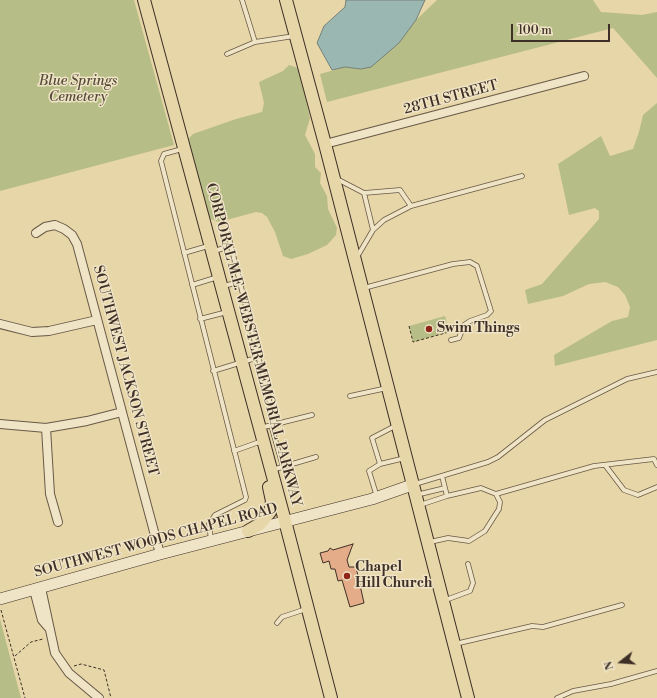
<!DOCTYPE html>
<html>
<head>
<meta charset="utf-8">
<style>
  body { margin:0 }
  #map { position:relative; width:657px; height:698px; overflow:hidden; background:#e7d6a7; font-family:"Libre Bodoni",serif }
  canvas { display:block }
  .north { position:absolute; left:601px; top:642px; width:40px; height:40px; -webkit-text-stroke:3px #efe4c6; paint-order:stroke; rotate:253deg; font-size:11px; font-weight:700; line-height:16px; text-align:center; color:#3e2f27 }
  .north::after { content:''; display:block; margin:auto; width:14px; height:18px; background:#3e2f27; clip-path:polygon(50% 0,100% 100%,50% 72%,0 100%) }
  .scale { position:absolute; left:511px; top:24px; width:99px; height:18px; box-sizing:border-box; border:2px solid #3e2f27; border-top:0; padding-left:5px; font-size:12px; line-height:14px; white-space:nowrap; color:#3e2f27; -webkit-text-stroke:3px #efe4c6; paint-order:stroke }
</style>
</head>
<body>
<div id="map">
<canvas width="657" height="698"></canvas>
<div class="north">N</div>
<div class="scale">100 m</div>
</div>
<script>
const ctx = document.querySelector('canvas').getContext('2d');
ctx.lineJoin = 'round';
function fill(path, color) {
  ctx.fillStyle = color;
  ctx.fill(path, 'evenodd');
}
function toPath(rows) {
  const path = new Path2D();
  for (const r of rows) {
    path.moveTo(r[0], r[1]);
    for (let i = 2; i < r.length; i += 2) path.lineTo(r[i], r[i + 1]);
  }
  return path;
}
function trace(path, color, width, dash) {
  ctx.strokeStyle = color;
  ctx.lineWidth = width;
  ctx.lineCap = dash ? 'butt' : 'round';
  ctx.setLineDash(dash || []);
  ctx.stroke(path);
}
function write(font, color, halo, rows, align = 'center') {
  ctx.font = font + ' "Libre Bodoni",serif';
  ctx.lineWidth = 3;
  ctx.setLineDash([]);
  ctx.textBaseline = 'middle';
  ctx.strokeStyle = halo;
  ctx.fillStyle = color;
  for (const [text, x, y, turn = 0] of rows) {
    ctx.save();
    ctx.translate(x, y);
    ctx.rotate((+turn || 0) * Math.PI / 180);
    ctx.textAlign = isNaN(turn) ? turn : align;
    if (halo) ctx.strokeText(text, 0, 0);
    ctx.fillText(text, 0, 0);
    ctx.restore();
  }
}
fill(toPath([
  [0,0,134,0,174,145,0,191],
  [437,0,593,0,601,12,642,15,657,12,657,78,613,28,327,102,320,74,345,67,361,69,399,43,416,20],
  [289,65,298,68,300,73,310,118,305,135,315,154,315,167,321,173,320,183,327,196,328,209,337,228,336,235,327,245,308,254,291,259,283,256,275,232,267,217,262,213,256,212,219,222,208,218,189,143,189,138,193,134,236,119,262,112,264,103,259,82,283,71],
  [657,103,657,340,555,366,554,355,612,321,628,317,630,307,625,295,618,287,605,282,589,284,563,296,528,304,525,290,542,284,599,219,599,211,595,208,569,215,558,164,601,136,610,156,633,149,639,132,643,115],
  [445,316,449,332,413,342,409,326],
  [0,619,21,698,0,698]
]), '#b7bd86');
const water = toPath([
  [346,0,425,0,416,20,399,43,371,67,361,69,345,67,332,70,317,43,324,26,345,7,346,0]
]);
fill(water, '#9ab7b1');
trace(water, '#75817a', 1);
const building = toPath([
  [353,544,347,560,349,567,356,567,364,603,350,607,342,580,338,581,335,569,331,569,329,561,323,563,320,553,328,551,330,548,333,550,353,544]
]);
fill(building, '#e5ac89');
trace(building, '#3e2f27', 1);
const lane = toPath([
  [242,0,255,42],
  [227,54,255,42,294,36],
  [182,149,164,154,161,161,246,497,245,500,215,515,209,524,211,540],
  [337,179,364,193,400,190,411,206],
  [364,193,373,230],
  [227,230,275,424],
  [214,251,231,246],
  [184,253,208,246],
  [357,257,373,230,384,220,411,206,522,176],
  [192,285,218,277],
  [223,286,240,282],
  [364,288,453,264,470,262,477,266,491,311,487,315,470,321,464,325,459,338,451,340],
  [200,319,227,312],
  [213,371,259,357],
  [350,396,387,388],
  [271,425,283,467],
  [260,428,312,415],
  [234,451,262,441],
  [380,464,372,438,395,426],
  [605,465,624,490,638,495,657,487],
  [272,470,316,457],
  [442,476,447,496],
  [415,484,488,462,498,457,545,420,627,379,657,372],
  [496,494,594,466,654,459,657,465],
  [416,495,445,488],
  [377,497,369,471,380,464,405,458],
  [420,505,447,496,481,488,496,494,500,502,499,509,485,531,469,541,448,538,430,542],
  [443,601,470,591,473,583,468,564],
  [277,623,282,617,306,609],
  [455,644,532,626,543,627,622,605],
  [557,698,573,691,611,684,657,671]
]);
const street = toPath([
  [325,144,584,76],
  [36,233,45,227,55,225,64,229,72,235,77,244,160,554],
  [0,324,32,332,49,331,97,320],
  [0,424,46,428,87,421,122,412],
  [46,428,50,494,58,522],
  [41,588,55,653,69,673,99,698],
  [34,590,42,620,48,627]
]);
const secondary = toPath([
  [0,599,160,554,372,499,412,485]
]);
const primary = toPath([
  [144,0,285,521,331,698],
  [286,0,325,144,468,698],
  [248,531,260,524,270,512,272,501,269,487]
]);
trace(lane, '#685947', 5.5);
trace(street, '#685947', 10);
trace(secondary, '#3e2f27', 12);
trace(primary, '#3e2f27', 14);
trace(toPath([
  [409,326,413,342,449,332],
  [1,610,25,698],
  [15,656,31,642,43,639],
  [74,666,81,664,104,670,111,698]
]), '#3e2f27', 1, [3, 2]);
trace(lane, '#efe4c6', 4);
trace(street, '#efe4c6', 8);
trace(secondary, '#efe4c6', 11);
trace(primary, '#e7d6a7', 12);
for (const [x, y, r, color] of [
  [429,329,4,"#8f2418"],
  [347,576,4,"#8f2418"]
]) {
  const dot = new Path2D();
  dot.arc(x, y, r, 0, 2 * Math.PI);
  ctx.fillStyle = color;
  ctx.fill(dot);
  trace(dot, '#efe4c6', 1.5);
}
write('italic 14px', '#564b3a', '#efe4c6', [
  ["Blue Springs",78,82],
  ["Cemetery",78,98]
]);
write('14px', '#3e2f27', '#efe4c6', [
  ["28TH STREET",451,98,-15],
  ["CORPORAL M.E. WEBSTER MEMORIAL PARKWAY",253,345,75],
  ["SOUTHWEST JACKSON STREET",125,371,75],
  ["SOUTHWEST WOODS CHAPEL ROAD",156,541,-15]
]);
write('bold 14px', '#3e2f27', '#efe4c6', [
  ["Swim Things",437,329],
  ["Chapel",355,568],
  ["Hill Church",355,584]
], 'left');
</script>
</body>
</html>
